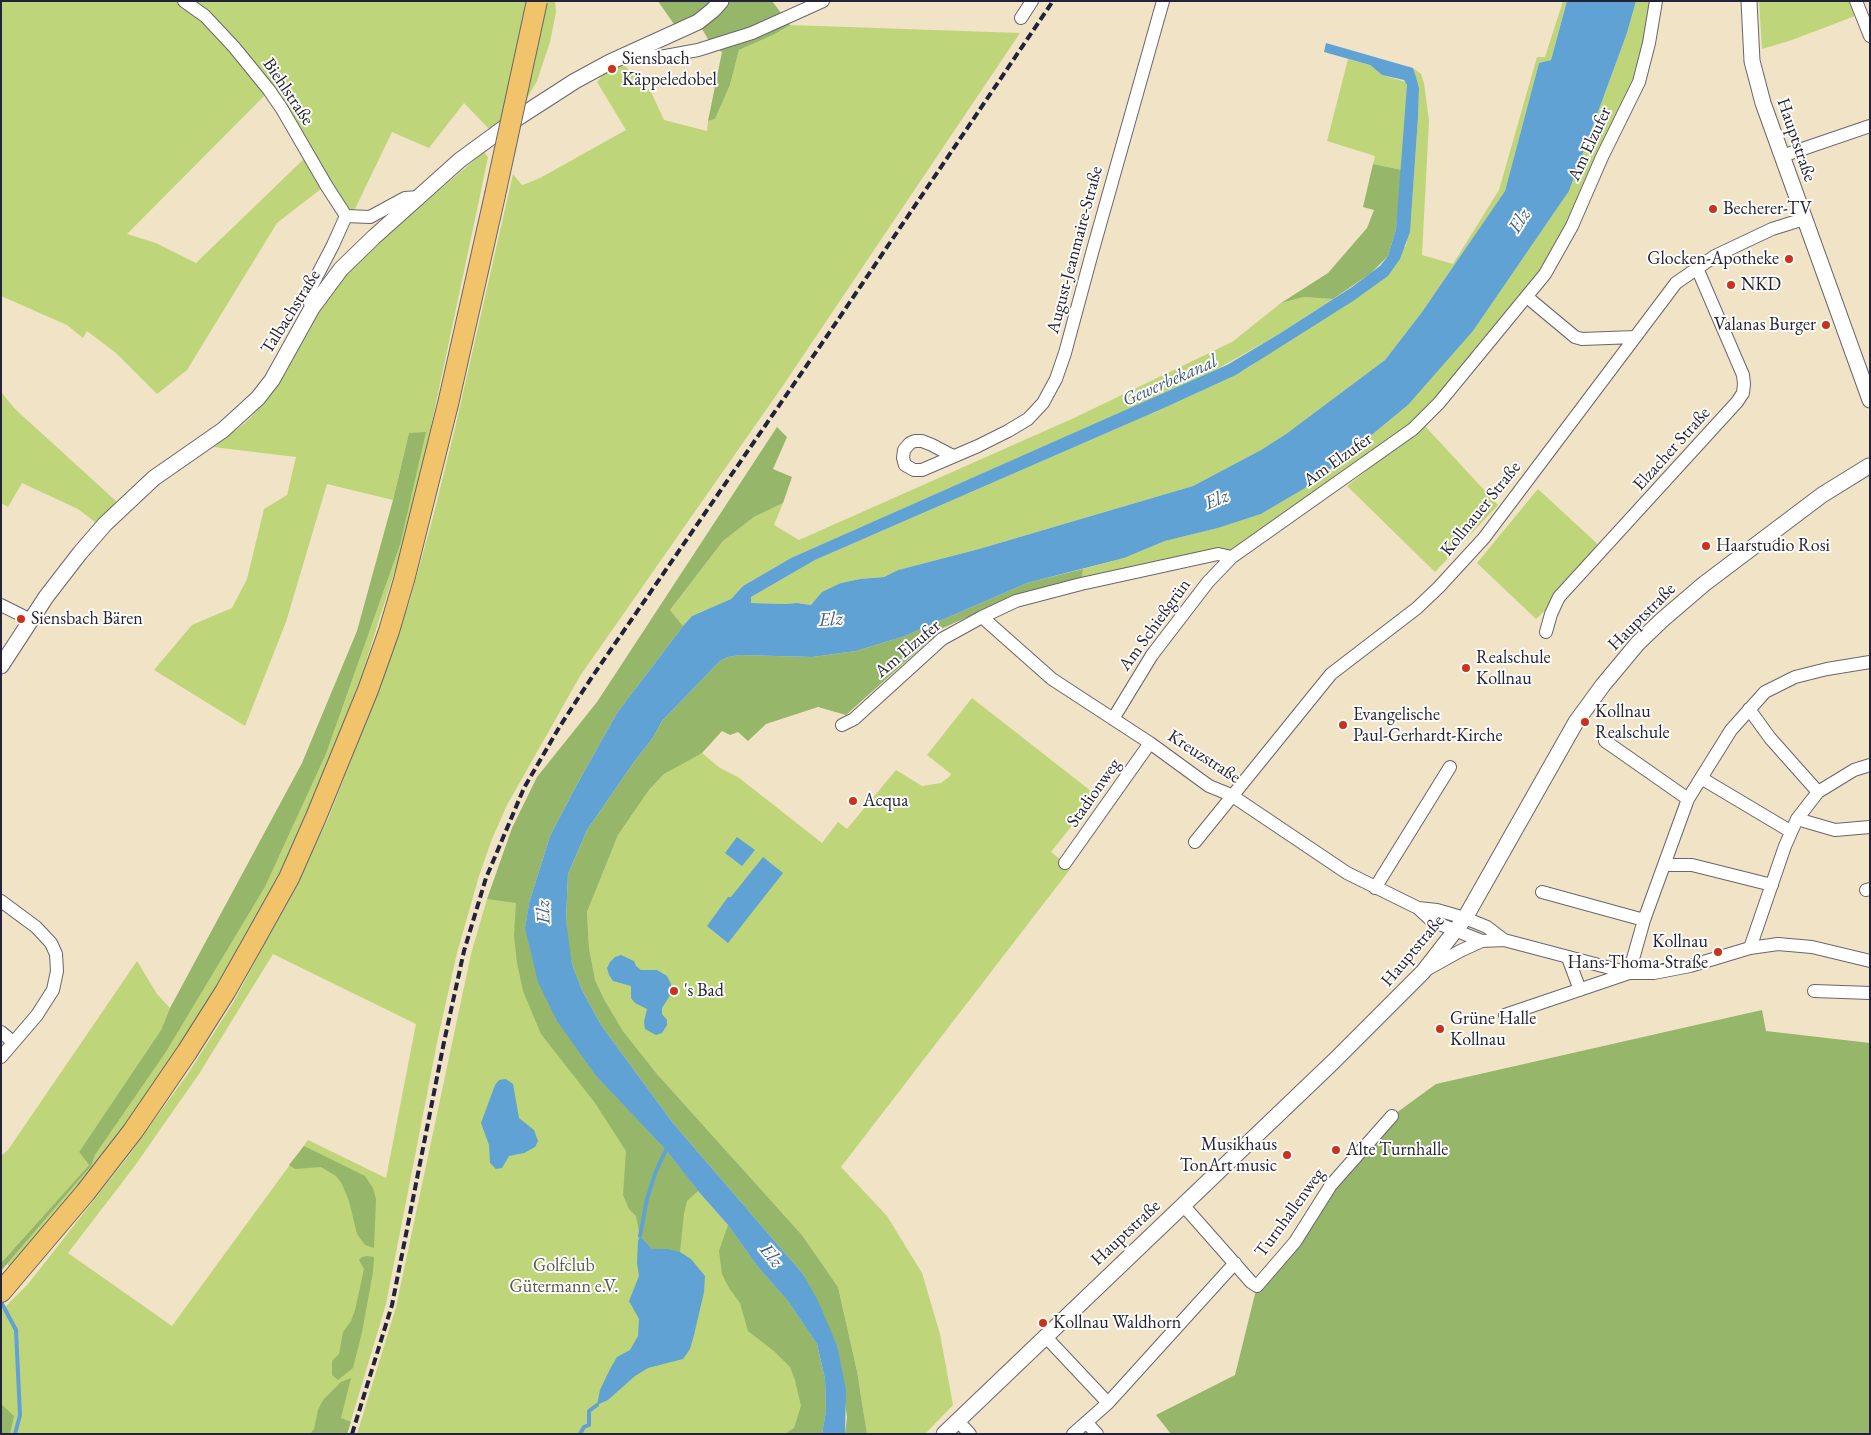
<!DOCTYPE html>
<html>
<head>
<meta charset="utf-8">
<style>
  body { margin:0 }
  #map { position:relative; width:1871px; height:1435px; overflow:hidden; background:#f1e3c6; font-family:"EB Garamond",serif }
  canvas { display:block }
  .frame { position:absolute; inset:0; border:2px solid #22223b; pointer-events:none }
</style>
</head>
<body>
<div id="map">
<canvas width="1871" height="1435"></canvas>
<div class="frame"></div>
</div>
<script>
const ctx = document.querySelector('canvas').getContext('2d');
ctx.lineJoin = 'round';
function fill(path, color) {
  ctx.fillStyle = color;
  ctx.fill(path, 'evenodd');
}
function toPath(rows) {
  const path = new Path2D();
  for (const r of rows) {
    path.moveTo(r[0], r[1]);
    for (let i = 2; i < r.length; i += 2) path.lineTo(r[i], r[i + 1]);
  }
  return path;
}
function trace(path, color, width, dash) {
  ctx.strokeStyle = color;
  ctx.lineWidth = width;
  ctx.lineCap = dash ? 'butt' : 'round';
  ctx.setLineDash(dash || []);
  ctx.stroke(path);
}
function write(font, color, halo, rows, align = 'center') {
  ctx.font = font + ' "EB Garamond",serif';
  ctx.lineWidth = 4;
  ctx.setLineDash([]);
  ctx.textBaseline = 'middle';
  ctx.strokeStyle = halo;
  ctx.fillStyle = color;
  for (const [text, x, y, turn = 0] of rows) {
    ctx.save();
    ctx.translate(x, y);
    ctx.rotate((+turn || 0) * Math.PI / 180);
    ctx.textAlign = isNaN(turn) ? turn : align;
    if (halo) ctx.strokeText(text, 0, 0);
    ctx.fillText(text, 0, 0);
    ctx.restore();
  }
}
fill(toPath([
  [1,1,555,1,556,12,550,42,537,81,526,100,489,129,464,103,429,148,392,132,355,209,350,212,326,185,277,223,187,370,157,394,116,353,87,331,83,338,67,325,1,296],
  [269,91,308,155,196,263,156,243,127,234],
  [1563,1,1567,1,1551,60,1539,63,1505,191,1422,312,1385,360,1286,434,1261,450,1193,486,979,549,898,570,884,577,860,579,841,583,811,605,797,603,785,604,751,603,751,597,815,560,1164,408,1236,375,1251,366,1406,246,1411,216,1418,118,1419,88,1413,68,1421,74,1424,83,1429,121,1422,255,1453,264,1499,190,1537,57,1545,57],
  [1636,1,1656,1,1639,82,1558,252,1439,403,1232,557,1081,584,1083,569,1124,558,1165,541,1218,528,1261,514,1312,484,1408,405,1473,331,1569,191,1627,33],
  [1759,1,1850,1,1855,16,1792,40,1762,49],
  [790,25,1020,33,782,387,580,676,507,805,492,839,479,876,457,953,438,1038,386,1304,347,1434,1,1434,1,1311,28,1284,127,1158,189,1072,233,1003,297,883,328,819,359,740,410,600,433,517,455,428,513,174,522,185,528,183,540,178,626,130,597,82,604,74,624,65,651,92,664,120,707,131,708,121,715,119,730,85,739,50,773,35],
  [273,954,416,1024,386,1178,308,1140,172,1326,68,1253,134,1167,199,1074],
  [1348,59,1370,65,1382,75,1406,82,1408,88,1402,170,1373,164,1375,156,1327,141],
  [484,152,488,157,474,224,429,436,403,545,360,680,312,804,281,871,247,935,173,1056,136,1109,93,1168,10,1267,7,1264,91,1166,95,1155,166,1052,265,887,326,754,400,545,409,433,393,500,327,484,286,622,245,726,154,670,192,625,232,608,247,579,264,509,287,495,296,457,213,447,245,423,266,401,285,374,327,298,353,264],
  [1304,297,1333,299,1279,334,1212,372,791,558,743,586,731,599,692,616,683,626,670,610,723,541,754,517,783,503,774,525,799,540,1074,418,1232,342,1281,303],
  [1,392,15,409,116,501,99,525,78,509,22,483,8,507,1,503],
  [1424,425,1498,505,1435,572,1347,486],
  [1538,489,1603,549,1559,597,1536,619,1477,563],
  [972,698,1096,795,1051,852,1071,868,841,1167,887,1216,922,1273,940,1334,953,1405,925,1434,867,1434,857,1371,838,1287,802,1235,657,1074,623,1031,605,1001,595,980,589,948,587,912,618,835,649,790,664,774,687,760,702,753,720,768,738,777,822,843,838,822,847,829,896,770,922,786,941,783,949,777,951,774,927,755],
  [487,899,529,903,525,928,538,982,698,1191,728,1225,758,1267,788,1301,817,1344,822,1434,357,1434,396,1307,471,954],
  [137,961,157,994,170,1008,161,1030,79,1152,89,1165,1,1263,1,1156,8,1150]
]), '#bed57a');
fill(toPath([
  [658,1,772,1,790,25,773,35,739,50,730,85,715,119,708,121,722,52,712,46,698,22,678,30],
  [1373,164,1402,170,1396,229,1388,256,1371,273,1333,299,1304,297,1281,303,1328,273,1367,228,1374,210,1363,207],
  [777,427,787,437,773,469,792,477,783,503,754,517,723,541,670,610,683,626,617,713,575,788,550,836,529,903,525,928,597,1077,666,1150,698,1191,687,1201,684,1213,680,1252,669,1249,652,1249,640,1236,636,1216,629,1209,623,1195,626,1151,595,1103,541,1034,523,991,517,963,514,936,516,903,487,899,512,828,537,777,597,702],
  [426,432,400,545,326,754,265,887,166,1052,95,1155,91,1166,1,1271,1,1263,89,1165,79,1152,161,1030,170,1008,302,763,357,631,393,500,409,433],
  [1083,569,1082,578,1003,601,943,628,846,715,818,707,766,724,748,741,738,732,730,735,722,731,702,753,664,774,649,790,618,835,587,912,589,948,595,980,605,1001,623,1031,657,1074,802,1235,838,1287,857,1371,867,1434,845,1434,847,1417,837,1345,803,1274,673,1123,601,1025,582,990,572,964,567,937,566,921,568,874,587,830,634,762,652,739,662,721,720,661,728,657,740,655,812,657,856,651,905,636,1027,583],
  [1762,1010,1766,1031,1870,1043,1870,1434,1171,1434,1156,1415,1235,1375,1257,1286,1331,1185,1392,1116,1436,1084],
  [304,1146,365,1176,373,1188,376,1199,374,1248,365,1245,357,1234,349,1201,342,1184,336,1176,321,1167,295,1169,289,1165],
  [728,1225,758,1267,788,1301,817,1344,825,1379,826,1411,822,1434,785,1434,794,1428,801,1406,795,1380,790,1367,775,1352,748,1331,740,1303,729,1288,722,1274,719,1251],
  [367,1256,374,1257,373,1272,362,1332,353,1368,338,1380,332,1375,332,1361,339,1354,343,1332,351,1321,355,1310,364,1269,359,1260,362,1257],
  [351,1378,341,1418,351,1422,347,1434,310,1434,314,1429,318,1410,323,1400,341,1382],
  [1,1404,14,1416,10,1434,1,1434]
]), '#96b66a');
fill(toPath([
  [1567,1,1636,1,1627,33,1569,191,1473,331,1408,405,1312,484,1261,514,1218,528,1165,541,1124,558,1027,583,905,636,856,651,812,657,740,655,728,657,720,661,662,721,652,739,634,762,587,830,568,874,566,921,572,964,582,990,601,1025,673,1123,803,1274,818,1301,837,1345,846,1390,845,1434,822,1434,826,1411,825,1379,817,1344,788,1301,758,1267,728,1225,698,1191,666,1150,597,1077,557,1021,538,982,525,928,529,903,550,836,575,788,617,713,683,626,692,616,731,599,743,586,791,558,1227,365,1279,334,1352,287,1380,266,1388,256,1396,229,1407,85,1404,80,1382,75,1370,65,1324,52,1326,43,1413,68,1416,77,1419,88,1418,118,1410,232,1400,259,1388,276,1353,301,1236,375,1164,408,815,560,751,597,751,603,785,604,797,603,811,605,822,592,841,583,860,579,884,577,898,570,979,549,1193,486,1261,450,1286,434,1385,360,1422,312,1505,191,1539,63,1551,60],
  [737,837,755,850,742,866,725,853],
  [763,857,783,873,728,943,707,926,728,897,731,897],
  [621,955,634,961,636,966,641,970,657,970,667,976,671,984,671,994,662,1008,662,1014,667,1020,667,1025,662,1033,656,1035,645,1029,644,1022,647,1009,635,1003,631,998,631,986,613,981,609,975,607,968,610,962,615,957],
  [506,1079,513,1084,519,1118,534,1130,538,1141,535,1147,524,1153,509,1156,502,1168,496,1169,490,1163,489,1145,481,1123,495,1085,499,1080],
  [640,1236,652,1249,669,1249,680,1252,691,1259,705,1276,704,1292,694,1335,690,1349,683,1359,648,1368,635,1376,608,1400,597,1405,600,1390,610,1369,617,1357,630,1350,638,1336,639,1319,629,1301,639,1276,637,1263,638,1241]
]), '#60a2d4');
trace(toPath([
  [640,1236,647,1199,656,1171,666,1150],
  [1,1302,16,1330,20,1415,15,1434],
  [580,1434,584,1427,589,1425,589,1411,597,1405]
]), '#60a2d4', 4);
const minor = toPath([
  [184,1,205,16,234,47,269,90,282,109,326,185,346,216],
  [1856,1,1870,36],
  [1021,18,1032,1],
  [640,48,649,55,660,57,698,50,752,33,823,1],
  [1782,156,1870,126],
  [1527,297,1575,337,1582,339,1635,337],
  [312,308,307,295,333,245,346,216,370,217,405,198,419,197],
  [953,456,932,445,922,441,915,441,910,443,904,450,903,458,905,465,914,470,922,470,978,446,1008,431,1028,419,1043,403,1056,379,1065,353,1092,253,1163,1],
  [1,605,31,620],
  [982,617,1052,679,1150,743,1209,786,1231,795,1347,873,1418,908,1432,921,1482,941],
  [1546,632,1551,614,1559,597,1737,402,1743,393,1744,384,1743,375,1697,268],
  [1749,709,1770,738,1818,792],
  [1113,719,1152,655,1208,582,1232,557,1413,429,1439,403,1545,274,1572,226,1602,157,1639,82,1649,43,1656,1],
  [842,725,854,719,942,639,982,617,1016,601,1081,584,1218,554,1232,557],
  [1605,741,1688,799],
  [1701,778,1790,831],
  [1797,819,1835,830,1870,827],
  [1195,842,1331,674,1417,608,1439,587,1484,538,1676,283,1715,256,1772,229,1804,219],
  [1065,863,1150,743],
  [1665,865,1692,865,1772,885],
  [1375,888,1450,767],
  [1866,890,1870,889],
  [1542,892,1644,920],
  [1,901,36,927,51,943,56,954,57,971,53,990,37,1015,1,1057],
  [1418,908,1437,910,1465,918,1487,927,1504,940],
  [1750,948,1785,846,1797,819,1818,792,1854,770,1870,765],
  [1568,958,1580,990],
  [1426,970,1460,951,1482,941,1504,940,1629,973,1654,973,1690,966,1750,948,1778,944,1812,947,1870,961],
  [1629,973,1644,920,1688,799,1731,730,1765,692,1795,677,1827,669,1870,662],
  [1814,991,1870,993],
  [1505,1015,1629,973],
  [1,1032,13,1042],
  [1183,1205,1251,1282,1257,1286,1295,1242,1331,1185,1392,1116],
  [1045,1336,1108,1403],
  [957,1420,970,1434],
  [1087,1423,1097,1434],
  [1073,1434,1108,1403,1235,1263]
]);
const tertiary = toPath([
  [1749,1,1752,61,1763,103,1870,400],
  [1,666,46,597,80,553,105,524,154,478,223,430,258,398,272,380,312,308,341,269,374,237,460,160,516,119,575,81,610,62,698,22,713,10,721,1],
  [944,1434,1334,1061,1423,972,1465,918,1576,722,1603,685,1638,643,1662,620,1704,584,1822,495,1869,466]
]);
const trunk = toPath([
  [1,1292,85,1193,133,1131,187,1052,225,992,255,939,289,878,316,817,368,690,389,631,404,580,448,404,495,195]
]);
trace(minor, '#6a666c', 14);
trace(tertiary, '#6a666c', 17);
trace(trunk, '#6a666c', 22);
trace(minor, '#fff', 12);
trace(tertiary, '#fff', 15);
trace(trunk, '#f1c36a', 20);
trace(toPath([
  [352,1434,392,1305,444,1042,464,951,486,878,524,788,560,726,592,677,827,336,1053,1]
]), '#22223b', 4, [8, 4]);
const trunkBridge = toPath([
  [495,195,537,1]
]);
trace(trunkBridge, '#6a666c', 22, []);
trace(trunkBridge, '#f1c36a', 20);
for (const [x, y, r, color] of [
  [612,69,5,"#c8321e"],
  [1713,209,5,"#c8321e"],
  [1789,259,5,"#c8321e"],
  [1731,285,5,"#c8321e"],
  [1826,325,5,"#c8321e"],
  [1706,546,5,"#c8321e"],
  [21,619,5,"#c8321e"],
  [1466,668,5,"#c8321e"],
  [1585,722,5,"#c8321e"],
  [1343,725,5,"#c8321e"],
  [853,801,5,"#c8321e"],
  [1718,952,5,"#c8321e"],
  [674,991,5,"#c8321e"],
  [1440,1029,5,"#c8321e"],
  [1336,1150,5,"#c8321e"],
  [1287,1155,5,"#c8321e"],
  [1043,1323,5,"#c8321e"]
]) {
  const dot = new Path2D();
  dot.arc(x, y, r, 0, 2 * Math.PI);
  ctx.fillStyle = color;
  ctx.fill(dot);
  trace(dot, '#fdfcf7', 2);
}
write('18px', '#22223b', '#fdfcf7', [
  ["Siensbach",622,59],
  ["Käppeledobel",622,80],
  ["Becherer-TV",1723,209],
  ["Glocken-Apotheke",1779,259,"right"],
  ["NKD",1741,285],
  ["Valanas Burger",1816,325,"right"],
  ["Haarstudio Rosi",1716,546],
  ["Siensbach Bären",31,619],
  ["Realschule",1476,658],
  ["Kollnau",1476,679],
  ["Kollnau",1595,712],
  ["Realschule",1595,733],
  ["Evangelische",1353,715],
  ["Paul-Gerhardt-Kirche",1353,736],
  ["Acqua",863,801],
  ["Kollnau",1708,942,"right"],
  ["Hans-Thoma-Straße",1708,963,"right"],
  ["'s Bad",684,991],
  ["Grüne Halle",1450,1019],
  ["Kollnau",1450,1040],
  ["Musikhaus",1277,1145,"right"],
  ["TonArt music",1277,1166,"right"],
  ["Alte Turnhalle",1346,1150],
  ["Kollnau Waldhorn",1053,1323]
], 'left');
write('18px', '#22223b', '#fdfcf7', [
  ["Biehlstraße",288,92,56],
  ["Hauptstraße",1796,140,71],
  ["Am Elzufer",1590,144,-65],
  ["August-Jeanmaire-Straße",1075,250,-75],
  ["Talbachstraße",291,312,-58],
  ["Elzacher Straße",1672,449,-48],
  ["Am Elzufer",1338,460,-35],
  ["Kollnauer Straße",1481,509,-51],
  ["Hauptstraße",1642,617,-45],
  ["Am Schießgrün",1155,625,-54],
  ["Am Elzufer",908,649,-40],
  ["Kreuzstraße",1204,757,33],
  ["Stadionweg",1094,793,-55],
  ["Hauptstraße",1413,951,-50],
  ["Turnhallenweg",1290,1213,-54],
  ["Hauptstraße",1126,1233,-43]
]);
write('18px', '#51584e', '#fdfcf7', [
  ["Golfclub",564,1266],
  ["Gütermann e.V.",564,1287]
]);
write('italic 19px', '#3e5c80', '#fdfcf7', [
  ["Elz",1520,221,-58],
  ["Gewerbekanal",1170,381,-24],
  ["Elz",1217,500,-23],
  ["Elz",831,620,-4],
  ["Elz",544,912,-92],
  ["Elz",771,1256,50]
]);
</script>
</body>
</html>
